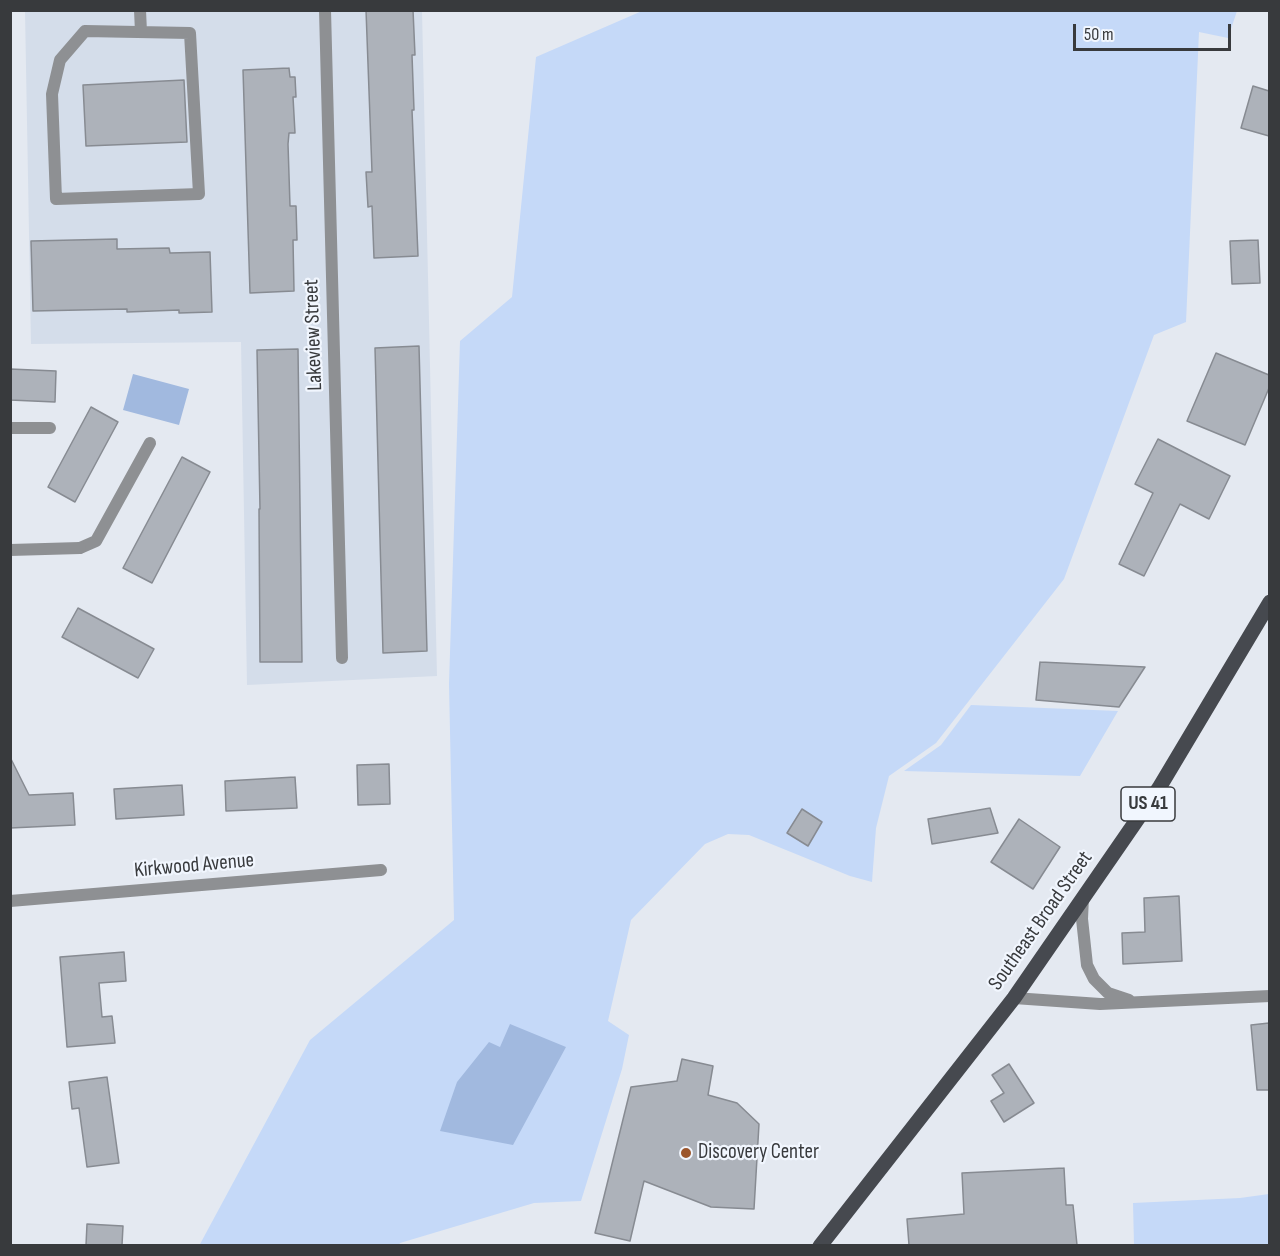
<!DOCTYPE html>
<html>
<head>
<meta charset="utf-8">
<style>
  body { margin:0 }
  #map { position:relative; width:1280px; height:1256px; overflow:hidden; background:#e4e9f1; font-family:"Sofia Sans Condensed",sans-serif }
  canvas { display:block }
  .frame { position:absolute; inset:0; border:12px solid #383a3d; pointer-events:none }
  .scale { position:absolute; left:1073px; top:24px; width:158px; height:27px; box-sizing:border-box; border:3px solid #383a3d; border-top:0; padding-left:8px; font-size:18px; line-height:21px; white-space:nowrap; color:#383a3d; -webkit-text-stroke:4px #f1f6fe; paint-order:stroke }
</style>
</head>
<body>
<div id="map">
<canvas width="1280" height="1256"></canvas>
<div class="frame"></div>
<div class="scale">50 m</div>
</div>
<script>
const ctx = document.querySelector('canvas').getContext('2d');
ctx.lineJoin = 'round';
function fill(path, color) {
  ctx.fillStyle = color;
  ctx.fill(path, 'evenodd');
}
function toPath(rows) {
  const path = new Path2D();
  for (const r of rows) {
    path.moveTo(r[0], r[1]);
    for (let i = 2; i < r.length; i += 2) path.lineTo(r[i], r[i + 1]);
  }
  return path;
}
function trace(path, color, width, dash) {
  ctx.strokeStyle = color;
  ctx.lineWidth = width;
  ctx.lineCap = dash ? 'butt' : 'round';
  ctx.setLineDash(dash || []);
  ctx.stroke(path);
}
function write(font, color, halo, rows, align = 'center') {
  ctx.font = font + ' "Sofia Sans Condensed",sans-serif';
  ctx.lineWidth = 4.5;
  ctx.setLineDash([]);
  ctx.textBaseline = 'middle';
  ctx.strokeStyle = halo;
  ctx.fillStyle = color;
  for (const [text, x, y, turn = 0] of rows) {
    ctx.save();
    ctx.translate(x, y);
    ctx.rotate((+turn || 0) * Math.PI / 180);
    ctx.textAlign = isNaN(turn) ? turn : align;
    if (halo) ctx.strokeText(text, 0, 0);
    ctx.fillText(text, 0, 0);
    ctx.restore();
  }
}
fill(toPath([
  [25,11,422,11,437,676,247,685,241,342,31,344]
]), '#d4ddea');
fill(toPath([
  [642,11,1237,11,1228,38,1199,32,1186,322,1154,335,1064,579,936,743,889,776,876,828,872,882,850,876,749,835,728,834,705,844,631,920,608,1021,629,1035,622,1069,581,1201,534,1203,400,1243,399,1245,199,1246,310,1040,454,920,449,684,460,341,512,297,536,57],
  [971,705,1118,711,1080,776,904,771,941,745],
  [1269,1194,1269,1245,1134,1245,1133,1203,1240,1198]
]), '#c5d9f8');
fill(toPath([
  [133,374,189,389,179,425,123,410],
  [510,1024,566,1047,513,1145,440,1131,457,1082,489,1042,500,1047]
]), '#a1b9df');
const building = toPath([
  [366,10,413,10,415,55,412,55,414,110,412,110,418,256,374,258,372,206,368,207,366,172,372,172,366,10],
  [289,68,290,77,295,77,296,97,293,97,295,133,289,133,288,144,290,206,296,206,297,240,293,240,294,291,250,293,243,70,289,68],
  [184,80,187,142,86,146,83,85,184,80],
  [1253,86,1269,91,1269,136,1241,128,1253,86],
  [117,239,117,249,169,248,170,253,210,252,212,312,179,313,179,310,127,312,127,309,33,311,31,241,117,239],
  [1258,240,1260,283,1232,284,1230,241,1258,240],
  [419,346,427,651,383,653,375,348,419,346],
  [298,349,302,662,260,662,259,509,260,509,257,350,298,349],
  [1216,353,1269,375,1269,388,1245,445,1187,421,1216,353],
  [10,369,56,371,55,402,10,400,10,369],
  [91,407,118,422,75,502,48,487,91,407],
  [1158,439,1230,476,1209,519,1180,504,1144,576,1119,564,1153,493,1135,484,1158,439],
  [182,457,210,472,152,583,123,568,182,457],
  [78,608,154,649,138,678,62,637,78,608],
  [1040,662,1145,667,1119,707,1036,700,1040,662],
  [10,757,29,795,73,793,75,825,10,828,10,757],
  [389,764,390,804,358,805,357,765,389,764],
  [295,777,297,808,226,811,225,781,295,777],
  [182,785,184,815,116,819,114,789,182,785],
  [990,808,998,833,932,844,928,819,990,808],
  [802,809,822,822,808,846,787,833,802,809],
  [1019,819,1060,847,1033,889,991,862,1019,819],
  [1179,896,1182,961,1123,964,1122,933,1145,932,1144,898,1179,896],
  [124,952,126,981,99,983,102,1017,112,1016,115,1043,67,1047,60,957,124,952],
  [1269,1023,1269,1090,1257,1090,1251,1025,1269,1023],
  [682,1059,713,1066,708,1095,737,1103,759,1124,754,1209,711,1207,644,1181,630,1241,595,1233,631,1087,677,1081,682,1059],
  [1009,1064,1034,1103,1004,1122,991,1101,1004,1093,992,1075,1009,1064],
  [107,1077,119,1163,87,1167,79,1108,72,1109,69,1082,107,1077],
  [1064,1168,1066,1205,1073,1205,1077,1245,909,1245,907,1219,964,1214,962,1173,1064,1168],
  [87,1224,123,1226,122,1245,86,1245,87,1224]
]);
fill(building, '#adb2ba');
trace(building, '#878b92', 1.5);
trace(toPath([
  [140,10,141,32],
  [85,31,190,33,199,194,56,199,52,94,60,60,85,31],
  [10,428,50,428],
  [80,548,96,541,150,443]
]), '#8e9093', 12);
trace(toPath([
  [325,10,342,658],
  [10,550,80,548],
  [1083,897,1082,919,1087,965,1094,979,1108,993,1129,1000],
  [10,901,381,870],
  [1014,998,1100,1004,1270,996]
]), '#8e9093', 12);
trace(toPath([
  [820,1246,1014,998,1159,788,1270,602]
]), '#46494f', 15);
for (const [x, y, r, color] of [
  [686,1153,6,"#9b552b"]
]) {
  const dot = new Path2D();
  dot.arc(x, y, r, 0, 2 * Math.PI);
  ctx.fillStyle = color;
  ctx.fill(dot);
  trace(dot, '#f1f6fe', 2);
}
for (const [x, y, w] of [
  [1148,804,54]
]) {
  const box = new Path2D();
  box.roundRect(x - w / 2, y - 17, w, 34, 4.5);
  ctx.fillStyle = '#f1f6fe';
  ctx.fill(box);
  trace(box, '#383a3d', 1.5);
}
write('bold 20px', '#383a3d', null, [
  ["US 41",1148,804]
]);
write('21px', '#383a3d', '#f1f6fe', [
  ["Lakeview Street",314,335,-92],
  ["Kirkwood Avenue",194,866,-5],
  ["Southeast Broad Street",1041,921,-55]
]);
write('21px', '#383a3d', '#f1f6fe', [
  ["Discovery Center",698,1153]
], 'left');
</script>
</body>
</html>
